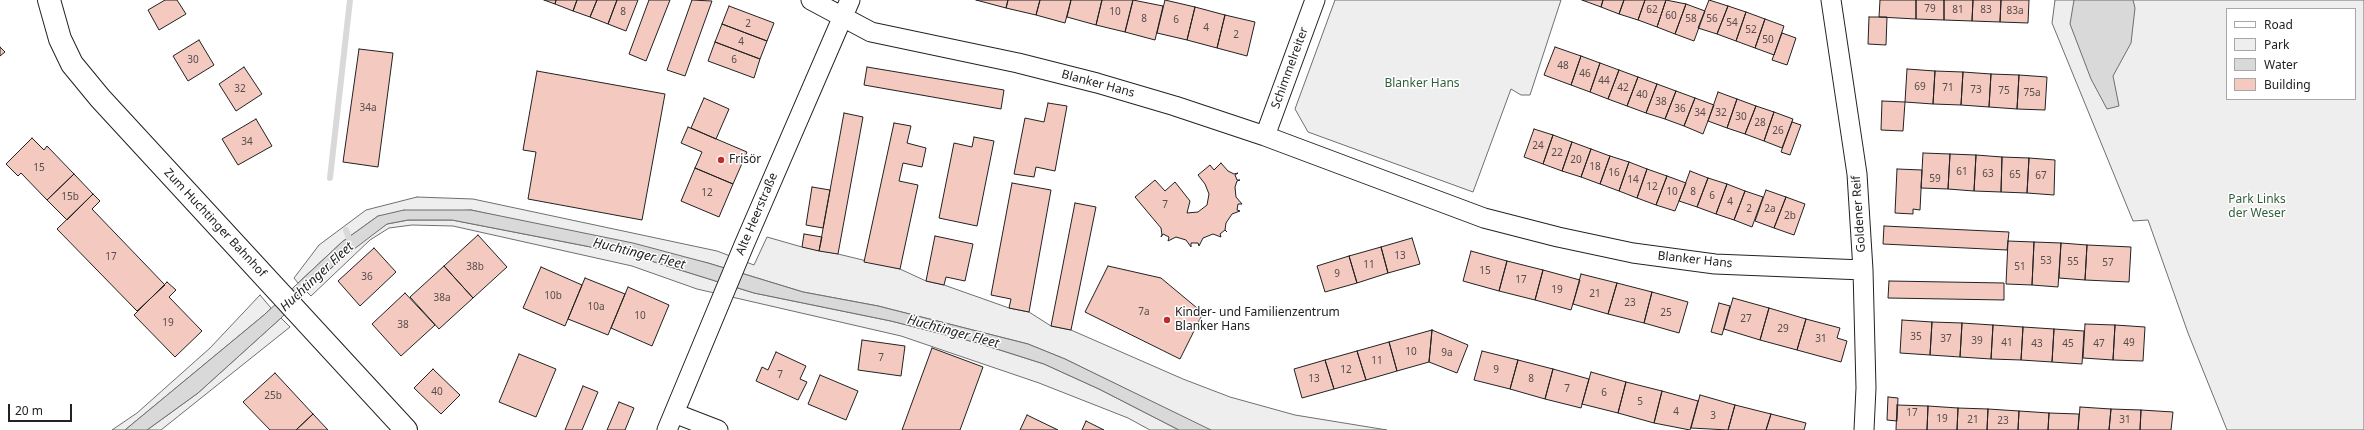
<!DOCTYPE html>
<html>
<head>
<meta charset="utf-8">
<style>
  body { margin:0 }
  #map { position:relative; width:2364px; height:430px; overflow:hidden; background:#fff; font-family:"Noto Sans",sans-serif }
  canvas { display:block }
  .legend { position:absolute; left:2226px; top:8px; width:130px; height:92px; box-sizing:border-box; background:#fff; border:1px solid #a7a7a7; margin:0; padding:5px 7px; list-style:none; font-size:12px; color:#222 }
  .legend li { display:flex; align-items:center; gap:8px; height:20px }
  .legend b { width:20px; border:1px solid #a7a7a7 }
  .scale { position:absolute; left:8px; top:404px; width:64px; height:18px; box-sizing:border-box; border:2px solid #222; border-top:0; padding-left:5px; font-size:12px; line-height:14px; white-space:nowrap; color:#222; -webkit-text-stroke:3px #fff; paint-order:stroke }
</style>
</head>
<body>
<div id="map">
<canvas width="2364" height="430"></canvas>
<ul class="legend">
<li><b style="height:5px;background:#fff"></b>Road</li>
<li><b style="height:11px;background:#eee"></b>Park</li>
<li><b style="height:11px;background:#d9d9d9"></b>Water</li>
<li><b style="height:11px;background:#f3c9c0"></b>Building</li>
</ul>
<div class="scale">20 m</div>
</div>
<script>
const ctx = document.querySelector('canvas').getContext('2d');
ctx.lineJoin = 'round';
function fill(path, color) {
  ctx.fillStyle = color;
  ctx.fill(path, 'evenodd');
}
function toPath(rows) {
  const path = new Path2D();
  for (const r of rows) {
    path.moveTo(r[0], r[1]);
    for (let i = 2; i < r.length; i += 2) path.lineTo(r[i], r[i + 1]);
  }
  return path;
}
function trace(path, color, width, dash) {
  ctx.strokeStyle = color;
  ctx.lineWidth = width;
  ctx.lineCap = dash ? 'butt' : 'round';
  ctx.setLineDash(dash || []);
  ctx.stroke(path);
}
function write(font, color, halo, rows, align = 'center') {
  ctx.font = font + ' "Noto Sans",sans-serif';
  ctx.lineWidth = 3;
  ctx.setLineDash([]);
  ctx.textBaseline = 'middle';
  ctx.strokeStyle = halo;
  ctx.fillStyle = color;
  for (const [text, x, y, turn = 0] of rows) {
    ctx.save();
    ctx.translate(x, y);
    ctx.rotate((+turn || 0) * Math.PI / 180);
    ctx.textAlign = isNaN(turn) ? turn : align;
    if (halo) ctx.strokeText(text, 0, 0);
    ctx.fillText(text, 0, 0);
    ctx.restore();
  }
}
const green = toPath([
  [1335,0,1561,0,1530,95,1521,95,1511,89,1473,192,1308,132,1295,109,1335,0],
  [2055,0,2364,0,2364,430,2227,430,2188,333,2148,220,2133,221,2052,23,2055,0],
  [2227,9,2355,9,2355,99,2227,99,2227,9],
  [417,197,473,199,717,251,754,265,767,237,802,247,838,254,900,269,926,281,944,285,1009,308,1029,312,1051,326,1071,330,1183,379,1230,397,1295,415,1387,430,1182,430,1187,419,1065,359,1028,344,878,306,803,292,708,263,471,210,378,216,342,242,298,283,294,278,319,245,366,210,417,197],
  [408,220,452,220,632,255,754,293,891,321,978,343,1044,364,1099,389,1179,430,1150,430,1128,418,1039,383,901,336,697,289,632,266,453,226,412,225,389,228,370,240,311,296,306,291,358,244,387,224,408,220],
  [260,295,271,308,264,315,125,430,112,430,137,413,210,348,260,295],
  [281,318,290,327,161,430,147,430,198,393,281,318]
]);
fill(green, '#eee');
trace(green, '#6f6f6f', 1);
const water = toPath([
  [2074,0,2133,0,2135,8,2131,43,2113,76,2119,106,2107,109,2091,79,2070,24,2074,0],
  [404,210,471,210,633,243,708,263,803,292,878,306,1028,344,1065,359,1211,430,1179,430,1099,389,1044,364,978,343,891,321,754,293,632,255,452,220,408,220,387,224,337,262,281,318,198,393,147,430,125,430,264,315,342,242,378,216,404,210]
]);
fill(water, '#d9d9d9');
trace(water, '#6f6f6f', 1);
trace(toPath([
  [330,178,350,0],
  [346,230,351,244]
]), '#d9d9d9', 6);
const building = toPath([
  [165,0,177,0,186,14,159,30,148,10,165,0],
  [544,0,556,0,555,4,544,0],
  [556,0,577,0,573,11,555,4,556,0],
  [577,0,597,0,590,17,573,11,577,0],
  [597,0,617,0,608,24,590,17,597,0],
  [617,0,638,0,626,31,608,24,617,0],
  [649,0,670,0,646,61,629,54,649,0],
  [692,0,712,1,685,76,667,70,692,0],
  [976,0,1008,0,1006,8,976,0],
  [1008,0,1040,0,1036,15,1006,8,1008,0],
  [1040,0,1071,0,1065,23,1036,15,1040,0],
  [1071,0,1102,0,1096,25,1067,17,1071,0],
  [1102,0,1133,0,1125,32,1096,25,1102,0],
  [1133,0,1163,6,1155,40,1125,32,1133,0],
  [1165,0,1195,7,1187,40,1157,33,1165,0],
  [1582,0,1603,0,1601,7,1582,0],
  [1603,0,1624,0,1619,14,1601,7,1603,0],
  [1624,0,1645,0,1638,20,1619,14,1624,0],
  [1645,0,1666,0,1657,27,1638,20,1645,0],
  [1666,0,1686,4,1675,34,1657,27,1666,0],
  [1709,0,1728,6,1717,34,1698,28,1709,0],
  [1880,0,1916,0,1916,19,1879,17,1880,0],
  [1916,0,1944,0,1944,20,1916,19,1916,0],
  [1944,0,1973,0,1972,21,1944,20,1944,0],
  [1973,0,2001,0,2000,22,1972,21,1973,0],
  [2001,0,2029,0,2028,23,2000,22,2001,0],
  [1686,4,1705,11,1694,41,1675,34,1686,4],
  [729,6,774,23,767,41,722,24,729,6],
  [1728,6,1746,12,1736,41,1717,34,1728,6],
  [1195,7,1225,15,1217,48,1187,40,1195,7],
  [1746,12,1765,19,1755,48,1736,41,1746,12],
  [1225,15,1255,22,1247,56,1217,48,1225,15],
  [1869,17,1887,17,1886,45,1868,44,1869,17],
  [1765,19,1784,26,1774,55,1755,48,1765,19],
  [722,24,767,41,760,59,715,42,722,24],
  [1782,33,1796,38,1787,65,1772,60,1782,33],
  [199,40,214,65,188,81,173,56,199,40],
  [715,42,760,59,754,78,708,61,715,42],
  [0,47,5,52,0,56,0,47],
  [1555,47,1581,56,1571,85,1544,75,1555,47],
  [359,49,393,53,378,167,343,162,359,49],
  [1581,56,1600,63,1590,92,1571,85,1581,56],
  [1600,63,1619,70,1608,99,1590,92,1600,63],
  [244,67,262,94,236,111,219,84,244,67],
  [867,67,1004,90,1001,109,864,85,867,67],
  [1907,69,1935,71,1933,104,1905,102,1907,69],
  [1619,70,1638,77,1627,106,1608,99,1619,70],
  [537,71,665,94,642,220,528,199,536,152,523,150,537,71],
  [1935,71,1963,72,1961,105,1933,104,1935,71],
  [1963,72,1991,74,1989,107,1961,105,1963,72],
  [1991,74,2019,75,2017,109,1989,107,1991,74],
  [2019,75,2047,77,2045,110,2017,109,2019,75],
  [1638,77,1657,84,1646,113,1627,106,1638,77],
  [1657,84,1676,91,1665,119,1646,113,1657,84],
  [1676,91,1695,98,1684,126,1665,119,1676,91],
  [1718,92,1737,99,1727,128,1708,121,1718,92],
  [704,98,729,109,716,139,691,128,704,98],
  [1695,98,1714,105,1703,134,1684,126,1695,98],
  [1737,99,1756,106,1745,134,1727,128,1737,99],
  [1882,101,1905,102,1903,131,1881,130,1882,101],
  [1048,103,1067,106,1055,171,1036,167,1034,177,1014,174,1025,118,1044,122,1048,103],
  [1756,106,1774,112,1764,141,1745,134,1756,106],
  [1774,112,1793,119,1782,148,1764,141,1774,112],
  [844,113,863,117,838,254,819,251,844,113],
  [256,119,272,146,238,165,222,139,256,119],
  [1792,122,1801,125,1790,155,1781,152,1792,122],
  [894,123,911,126,907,143,926,148,922,167,903,163,899,181,918,185,900,269,864,262,894,123],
  [688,127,747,152,733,184,695,168,702,152,681,143,688,127],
  [1534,129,1553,135,1543,164,1524,157,1534,129],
  [1553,135,1572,142,1562,171,1543,164,1553,135],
  [974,137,994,141,977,226,939,218,954,143,972,147,974,137],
  [32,138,44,150,47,146,74,174,47,200,21,173,18,176,6,164,32,138],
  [1572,142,1591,149,1581,177,1562,171,1572,142],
  [1591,149,1610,156,1600,184,1581,177,1591,149],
  [1923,153,1950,154,1948,189,1921,188,1923,153],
  [1950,154,1976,155,1974,191,1948,189,1950,154],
  [1976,155,2002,157,2001,192,1974,191,1976,155],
  [1610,156,1629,162,1619,191,1600,184,1610,156],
  [2002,157,2029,158,2027,193,2001,192,2002,157],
  [2029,158,2055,160,2054,195,2027,193,2029,158],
  [1629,162,1647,169,1637,198,1619,191,1629,162],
  [1221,163,1228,171,1234,174,1238,173,1235,175,1237,180,1240,180,1237,181,1235,187,1236,197,1242,204,1238,204,1237,210,1240,211,1232,214,1226,223,1225,230,1227,232,1225,230,1220,234,1221,237,1213,234,1203,238,1199,246,1198,243,1191,243,1191,247,1186,240,1176,237,1168,241,1169,237,1163,234,1161,237,1162,235,1161,228,1135,197,1155,180,1165,191,1175,182,1190,201,1187,213,1198,212,1207,205,1209,194,1205,184,1198,175,1210,165,1214,170,1221,163],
  [695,168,733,184,719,217,681,201,695,168],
  [1647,169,1667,176,1656,205,1637,198,1647,169],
  [1897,169,1922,170,1920,210,1913,209,1913,214,1895,213,1897,169],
  [1690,171,1708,178,1697,207,1679,201,1690,171],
  [74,174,93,194,67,220,47,200,74,174],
  [1667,176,1686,183,1675,211,1656,205,1667,176],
  [1708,178,1727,184,1716,214,1697,207,1708,178],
  [1012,183,1051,190,1029,312,1009,308,1011,299,991,295,1012,183],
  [1727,184,1745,191,1734,220,1716,214,1727,184],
  [812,187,830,190,823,228,806,225,812,187],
  [1766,190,1786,197,1774,228,1755,221,1766,190],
  [1745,191,1763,197,1752,227,1734,220,1745,191],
  [93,194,100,201,92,209,165,285,137,311,57,229,93,194],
  [1786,197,1805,204,1794,235,1774,228,1786,197],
  [1075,203,1096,207,1071,330,1051,326,1075,203],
  [1884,226,2009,232,2007,250,1883,244,1884,226],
  [804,234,822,237,819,251,802,247,804,234],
  [478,235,507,267,473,298,444,266,478,235],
  [935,236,973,244,965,281,946,277,944,285,926,281,935,236],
  [1412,238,1420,264,1388,273,1381,247,1412,238],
  [2008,241,2034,242,2032,285,2006,284,2008,241],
  [2034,242,2061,243,2058,287,2032,285,2034,242],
  [2061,243,2087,245,2085,280,2059,278,2061,243],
  [2087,245,2131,247,2129,282,2085,280,2087,245],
  [1381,247,1388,273,1357,283,1349,256,1381,247],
  [374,248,396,272,360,306,338,281,374,248],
  [1471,251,1507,261,1499,291,1463,281,1471,251],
  [1349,256,1357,283,1325,292,1317,266,1349,256],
  [1507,261,1543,270,1535,300,1499,291,1507,261],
  [444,266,473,298,439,329,410,297,444,266],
  [1108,266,1161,278,1203,313,1180,359,1085,312,1108,266],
  [541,267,582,285,565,326,523,308,541,267],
  [1543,270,1580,280,1571,310,1535,300,1543,270],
  [1581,274,1617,283,1608,314,1573,304,1581,274],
  [585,278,625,294,608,335,568,319,585,278],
  [1889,281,2004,283,2004,300,1888,298,1889,281],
  [167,282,176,290,169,297,202,331,175,357,134,315,167,282],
  [1617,283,1652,292,1644,323,1608,314,1617,283],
  [628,287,669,305,652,346,611,328,628,287],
  [1652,292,1688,302,1679,333,1644,323,1652,292],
  [405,293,435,325,401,356,372,324,405,293],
  [1733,298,1769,308,1760,340,1724,329,1733,298],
  [1719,303,1730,306,1722,335,1711,332,1719,303],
  [1769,308,1806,319,1797,350,1760,340,1769,308],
  [1806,319,1840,328,1837,338,1847,341,1841,362,1797,350,1806,319],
  [1902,320,1932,322,1930,355,1900,353,1902,320],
  [1932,322,1962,323,1960,357,1930,355,1932,322],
  [1962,323,1993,325,1991,359,1960,357,1962,323],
  [2085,324,2115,325,2113,360,2083,358,2085,324],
  [1993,325,2023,327,2021,360,1991,359,1993,325],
  [2115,325,2145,327,2143,361,2113,360,2115,325],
  [2023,327,2054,329,2052,362,2021,360,2023,327],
  [2054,329,2084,331,2082,364,2052,362,2054,329],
  [1432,330,1468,345,1457,373,1429,362,1432,330],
  [1432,330,1429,362,1397,371,1389,342,1432,330],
  [862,340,905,346,901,376,858,370,862,340],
  [1389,342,1397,371,1366,380,1357,351,1389,342],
  [932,348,983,367,960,430,902,430,932,348],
  [1357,351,1366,380,1334,389,1325,360,1357,351],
  [1482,351,1518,360,1510,389,1474,380,1482,351],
  [776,352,806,366,800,379,807,382,798,400,756,381,762,367,768,370,776,352],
  [519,354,556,369,536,417,499,402,519,354],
  [1325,360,1334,389,1302,398,1294,369,1325,360],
  [1518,360,1553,369,1545,399,1510,389,1518,360],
  [433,369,460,395,441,414,414,388,433,369],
  [1553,369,1589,379,1581,408,1545,399,1553,369],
  [1591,372,1626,382,1618,413,1582,404,1591,372],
  [275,373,313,414,296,430,270,430,243,402,275,373],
  [820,375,858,391,846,420,808,404,820,375],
  [1626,382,1662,391,1654,423,1618,413,1626,382],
  [583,386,598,392,582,430,565,430,583,386],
  [1662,391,1698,401,1690,430,1654,423,1662,391],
  [1700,395,1735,405,1728,430,1691,428,1700,395],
  [1888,397,1898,398,1897,421,1887,420,1888,397],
  [619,402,634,408,625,430,607,430,619,402],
  [1735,405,1771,414,1766,430,1728,430,1735,405],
  [1897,405,1928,406,1927,430,1896,430,1897,405],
  [1928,406,1958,408,1957,430,1927,430,1928,406],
  [2080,407,2111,409,2109,430,2078,430,2080,407],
  [1958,408,1988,409,1987,430,1957,430,1958,408],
  [1988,409,2019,411,2018,430,1987,430,1988,409],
  [2111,409,2141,410,2140,430,2109,430,2111,409],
  [2141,410,2173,412,2171,430,2140,430,2141,410],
  [2019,411,2049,413,2048,430,2018,430,2019,411],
  [2049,413,2079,414,2078,430,2048,430,2049,413],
  [313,414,328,430,296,430,313,414],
  [1771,414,1806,423,1804,430,1766,430,1771,414],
  [1027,415,1058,430,1020,430,1027,415],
  [1086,421,1104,430,1082,430,1086,421]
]);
fill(building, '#f3c9c0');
trace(building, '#222', 1);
const minor = toPath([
  [811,0,871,32,1018,63,1097,83,1175,106,1265,136,1484,218,1558,237,1633,253,1715,264,1863,270],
  [1831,0,1857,174,1863,270,1866,388,1864,430],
  [1265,136,1315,0],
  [674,413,718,430],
  [667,430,744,245,850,0]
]);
const tertiary = toPath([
  [49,0,60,39,72,64,100,98,406,430]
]);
trace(minor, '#222', 21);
trace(tertiary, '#222', 24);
trace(minor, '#fff', 19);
trace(tertiary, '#fff', 22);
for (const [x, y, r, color] of [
  [721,160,4,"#c62828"],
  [1167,320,4,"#c62828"]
]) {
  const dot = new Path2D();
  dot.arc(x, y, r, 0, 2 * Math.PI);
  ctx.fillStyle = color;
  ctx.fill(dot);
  trace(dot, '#fff', 1.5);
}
write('10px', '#564c4a', null, [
  ["79",1930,9],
  ["62",1652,10],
  ["81",1958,10],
  ["83",1986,10],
  ["83a",2015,11],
  ["8",623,12],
  ["10",1115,12],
  ["60",1671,16],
  ["8",1144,19],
  ["58",1691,19],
  ["56",1712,19],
  ["6",1176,20],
  ["54",1732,23],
  ["2",748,24],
  ["4",1206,28],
  ["52",1751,30],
  ["2",1236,35],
  ["50",1768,40],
  ["4",741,42],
  ["30",193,60],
  ["6",734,60],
  ["48",1563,66],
  ["46",1585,74],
  ["44",1604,81],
  ["69",1920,87],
  ["42",1623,88],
  ["71",1948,88],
  ["32",240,89],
  ["73",1976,90],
  ["75",2004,91],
  ["75a",2032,93],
  ["40",1642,95],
  ["38",1661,102],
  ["34a",368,108],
  ["36",1680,109],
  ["34",1700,113],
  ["32",1721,113],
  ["30",1741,117],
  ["28",1760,123],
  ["26",1778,131],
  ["34",247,142],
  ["24",1538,146],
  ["22",1557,153],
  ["20",1576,160],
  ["18",1595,167],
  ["15",39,168],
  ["61",1962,172],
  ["16",1614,173],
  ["63",1988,174],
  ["65",2015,175],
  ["67",2041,176],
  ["59",1935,179],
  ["14",1633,180],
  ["12",1652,187],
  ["10",1672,192],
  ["8",1693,192],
  ["12",707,193],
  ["6",1712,196],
  ["15b",70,197],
  ["4",1730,202],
  ["7",1165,205],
  ["2",1749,209],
  ["2a",1770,209],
  ["2b",1790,216],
  ["13",1400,256],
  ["17",111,257],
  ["53",2046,261],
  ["55",2073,262],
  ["57",2108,263],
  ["11",1369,265],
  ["38b",475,267],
  ["51",2020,267],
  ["15",1485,271],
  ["9",1337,274],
  ["36",367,277],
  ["17",1521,280],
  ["19",1557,290],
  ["21",1595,294],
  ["10b",553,296],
  ["38a",442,298],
  ["23",1630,303],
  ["10a",596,307],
  ["7a",1144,312],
  ["25",1666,313],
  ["10",640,316],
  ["27",1746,319],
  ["19",168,323],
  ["38",403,325],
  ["29",1783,329],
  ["35",1916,337],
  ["31",1821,339],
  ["37",1946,339],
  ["39",1977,341],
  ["41",2007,343],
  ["49",2129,343],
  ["43",2037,344],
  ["45",2068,344],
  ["47",2099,344],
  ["10",1411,352],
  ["9a",1447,353],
  ["7",881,358],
  ["11",1377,361],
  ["12",1346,370],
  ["9",1496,370],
  ["7",780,375],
  ["13",1314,379],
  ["8",1531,379],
  ["7",1567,389],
  ["40",437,392],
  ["6",1604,393],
  ["25b",273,396],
  ["5",1640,402],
  ["4",1676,412],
  ["17",1912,413],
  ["3",1713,416],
  ["19",1942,419],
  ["21",1973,420],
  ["31",2125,420],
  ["23",2003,421]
]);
write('12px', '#222', '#fff', [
  ["Schimmelreiter",1290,68,-70],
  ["Blanker Hans",1098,84,15],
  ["Alte Heerstraße",757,214,-67],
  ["Goldener Reif",1859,214,-94],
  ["Zum Huchtinger Bahnhof",215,223,47],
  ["Blanker Hans",1695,260,6]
]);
write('12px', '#2f5e38', '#fff', [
  ["Blanker Hans",1422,84],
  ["Park Links",2257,200],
  ["der Weser",2257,214]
]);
write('12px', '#222', '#fff', [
  ["Frisör",729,160],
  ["Kinder- und Familienzentrum",1175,313],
  ["Blanker Hans",1175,327]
], 'left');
write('italic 13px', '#222', '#fff', [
  ["Huchtinger Fleet",639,254,14],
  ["Huchtinger Fleet",317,277,-43],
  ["Huchtinger Fleet",953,332,15]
]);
</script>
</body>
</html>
